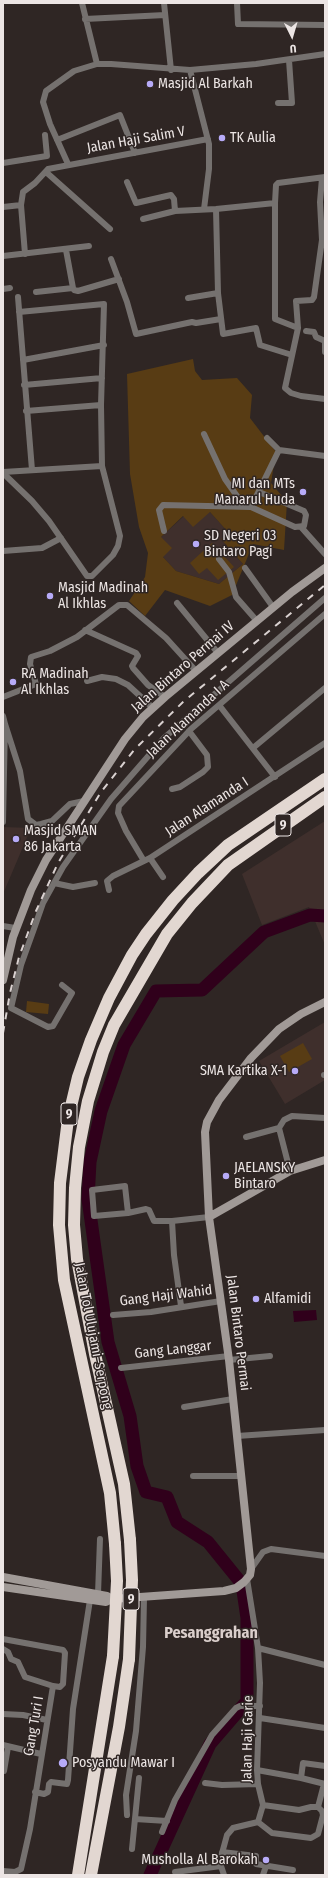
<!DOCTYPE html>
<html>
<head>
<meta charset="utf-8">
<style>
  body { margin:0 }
  #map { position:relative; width:328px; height:1878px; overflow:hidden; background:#2f2624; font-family:"Fira Sans Condensed",sans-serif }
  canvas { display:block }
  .frame { position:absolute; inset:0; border:4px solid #ece5e4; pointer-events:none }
  .north { position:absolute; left:272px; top:16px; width:40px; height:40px; -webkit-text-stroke:3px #2f2624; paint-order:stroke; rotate:175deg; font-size:11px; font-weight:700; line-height:16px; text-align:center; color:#ece5e4 }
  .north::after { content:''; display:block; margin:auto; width:14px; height:18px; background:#ece5e4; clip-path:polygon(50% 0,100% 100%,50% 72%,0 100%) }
</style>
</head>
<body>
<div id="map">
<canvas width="328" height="1878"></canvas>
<div class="frame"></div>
<div class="north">U</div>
</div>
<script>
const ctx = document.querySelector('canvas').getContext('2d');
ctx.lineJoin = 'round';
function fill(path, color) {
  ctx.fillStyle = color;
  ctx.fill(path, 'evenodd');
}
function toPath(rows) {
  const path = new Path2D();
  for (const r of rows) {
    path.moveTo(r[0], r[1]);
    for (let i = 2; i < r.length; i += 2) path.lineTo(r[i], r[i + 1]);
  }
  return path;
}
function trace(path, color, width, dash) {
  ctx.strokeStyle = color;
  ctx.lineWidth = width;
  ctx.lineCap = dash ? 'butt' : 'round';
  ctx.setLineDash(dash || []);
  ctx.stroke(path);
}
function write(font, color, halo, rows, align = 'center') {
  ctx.font = font + ' "Fira Sans Condensed",sans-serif';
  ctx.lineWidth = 3;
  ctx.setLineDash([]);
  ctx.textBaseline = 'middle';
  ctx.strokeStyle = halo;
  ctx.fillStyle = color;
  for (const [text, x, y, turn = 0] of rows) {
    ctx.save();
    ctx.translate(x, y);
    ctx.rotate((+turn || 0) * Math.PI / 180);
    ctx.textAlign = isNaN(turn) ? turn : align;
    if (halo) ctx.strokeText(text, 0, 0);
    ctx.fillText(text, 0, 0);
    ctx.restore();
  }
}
fill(toPath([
  [210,512,228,532,221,539,243,564,219,584,176,571,163,557,161,537,184,516],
  [325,821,325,945,309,907,262,925,242,874],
  [3,827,31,828,3,894],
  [325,1022,325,1080,285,1104,259,1061]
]), '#3f2f2c');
fill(toPath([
  [193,359,195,371,202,380,237,378,252,395,250,418,276,452,271,483,287,502,284,550,253,544,232,595,210,606,165,590,145,616,129,601,145,577,148,553,139,527,130,474,127,374],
  [210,512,228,532,221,539,243,564,219,584,176,571,163,557,172,548,161,537,183,516,193,527],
  [212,543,234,567,218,580,207,568,199,574,190,563],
  [27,1001,49,1004,48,1014,26,1012],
  [303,1043,312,1059,289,1072,280,1056]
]), '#583c14');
fill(toPath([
  [316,1310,317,1320,294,1322,293,1311]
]), '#30001b');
trace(toPath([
  [150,1875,210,1744,247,1701,247,1618,242,1584,208,1542,177,1522,167,1497,146,1492,137,1466,130,1416,108,1342,88,1199,90,1162,101,1111,124,1045,156,991,202,990,264,932,310,915,325,916]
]), '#30001b', 13);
trace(toPath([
  [82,3,97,64],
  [164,3,171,70],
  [237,3,238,24,325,25],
  [85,19,165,15],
  [190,70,209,144,209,169,204,209],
  [278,103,292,103,289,60],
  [57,140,120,115,135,153],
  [3,163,47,156,45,135],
  [68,164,50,124,43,102,46,91,74,71,97,64,111,64,190,70,256,64,325,54],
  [46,172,110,229],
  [322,178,320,202,322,240,314,297,312,300,296,301,298,328,285,388,291,393,301,396,325,399],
  [127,182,136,203,171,195,174,199,175,211],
  [275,203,275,319,298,328],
  [3,207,21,205],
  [216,209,218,293,223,334,256,328,260,345,292,355],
  [143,219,175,211,216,209,275,203,276,185,278,183,325,177],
  [66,250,73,288],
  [25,254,21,205,23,192,35,183,48,169,208,139],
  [3,256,89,246],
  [111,259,127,302,136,334,192,322,196,323,221,319],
  [73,288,74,290,78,291,119,279],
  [3,289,10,288],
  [36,292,73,288],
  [18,297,32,470],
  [188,298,218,293],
  [19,312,104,304,101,405],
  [306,331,314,332,316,337,325,341],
  [325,342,325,352],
  [23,360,104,345],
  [24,385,102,378],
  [204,434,225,479,244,506],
  [267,438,279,450,325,456],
  [3,472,102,466],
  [3,473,32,501,49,521,87,576,92,576,113,555,118,546,120,536,102,466,101,405,26,411],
  [251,507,295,527,304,526,306,515,304,511,259,492],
  [301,527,325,554],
  [164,531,159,510,163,505,251,507,279,450],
  [3,551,42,548,61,538],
  [219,559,229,572,236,597,257,621],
  [245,568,273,607],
  [177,603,218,653],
  [85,630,136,653,138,656,132,666,133,668,148,685,165,697],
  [87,681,102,677,116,679,128,685,153,708],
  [3,697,36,684,30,664,31,657,50,651,77,637,119,605,127,605,166,638,196,671],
  [219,705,275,777],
  [3,716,5,724,3,822],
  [5,724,20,771,28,819,36,825,41,824,52,821,70,804,84,801],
  [253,748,325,688],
  [172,789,180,787,203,772,208,767,207,755,189,731],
  [150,858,163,877],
  [144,861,126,831,118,813,119,806,191,729,325,614],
  [54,883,73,887,95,883],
  [109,890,107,881,113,876,150,858,325,743],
  [3,926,15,928],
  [62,985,72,993,53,1026,48,1027,11,1008,21,965,35,926,43,903,63,867,111,799,164,738,325,598],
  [324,1075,325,1075],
  [246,1137,279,1128],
  [290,1171,279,1128,284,1120,292,1116,325,1118],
  [128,1213,125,1186,92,1190,94,1216,128,1213,146,1209,149,1210,154,1221,172,1221],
  [181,1306,174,1255,172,1221,209,1217],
  [113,1315,151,1312,221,1301],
  [229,1360,270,1356],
  [121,1368,229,1356],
  [184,1407,233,1399],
  [237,1436,325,1430],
  [193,1476,241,1476],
  [251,1569,263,1552,271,1549,325,1556],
  [98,1594,100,1539],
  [3,1639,63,1650,65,1653,63,1684,60,1687,53,1686,30,1829,21,1869,15,1872,3,1871],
  [258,1648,325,1665],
  [3,1649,8,1652,11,1659,18,1662,25,1677,53,1686],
  [3,1714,23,1715,47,1720],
  [260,1718,325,1728],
  [3,1745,41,1754],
  [257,1770,301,1778,325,1784],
  [4,1771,8,1747],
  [301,1778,303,1763,325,1766],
  [205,1783,222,1785,258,1784],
  [35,1792,44,1794,48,1792,49,1784,51,1782,67,1784,68,1780,73,1709,90,1600],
  [318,1807,324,1784],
  [127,1815,126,1795,136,1731,143,1647,144,1598],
  [135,1819,167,1821],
  [258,1822,272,1833,311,1838,318,1834,323,1815,322,1811,318,1807,311,1807,299,1810,263,1805],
  [162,1832,175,1800,212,1735,236,1708,240,1706,260,1706],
  [132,1849,139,1778],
  [222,1852,256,1856,256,1864,293,1870],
  [175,1872,221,1866],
  [224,1875,221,1866,221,1857,227,1835,233,1828,258,1822,263,1805,258,1784,257,1770,260,1683,258,1648,247,1579],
  [263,1875,266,1866]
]), '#75716f', 6);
trace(toPath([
  [3,980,13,937,31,890,46,860,125,739,143,717,165,697,292,592,325,568],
  [209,1217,290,1171,325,1160],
  [3,1577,107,1596,112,1599],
  [3,1587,106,1602,112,1599,224,1591,236,1588,244,1582,250,1575,251,1569,229,1360,209,1217,205,1132,207,1122,219,1100,251,1058,279,1029,301,1014,325,1002]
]), '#a19a97', 8);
trace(toPath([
  [130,1540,124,1484,95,1354,77,1259,74,1225,75,1188,79,1147,88,1101,103,1052,114,1025,167,934,192,903,228,865,325,797],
  [115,1544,110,1493,64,1280,59,1225,60,1183,68,1119,78,1077,91,1040,109,998,132,955,146,934,173,900,198,873,228,845,325,779],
  [78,1875,113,1656],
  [91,1875,119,1727,129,1659]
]), '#e2d7d1', 12);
trace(toPath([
  [3,1033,10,993,19,957,36,911,58,863,101,792,134,750,183,702,325,585]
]), '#d9d1d0', 2, [7, 7]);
trace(toPath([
  [113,1656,117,1581,115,1544],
  [129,1659,132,1580,130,1540]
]), '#e2d7d1', 12);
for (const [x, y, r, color] of [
  [150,84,4,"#b7abf8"],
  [222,138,4,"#b7abf8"],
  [303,492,4,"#b7abf8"],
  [196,544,4,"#b7abf8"],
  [50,596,4,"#b7abf8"],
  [13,682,4,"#b7abf8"],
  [16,839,4,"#b7abf8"],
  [295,1071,4,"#b7abf8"],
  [226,1176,4,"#b7abf8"],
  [256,1299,4,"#b7abf8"],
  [63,1763,5,"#b7abf8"],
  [266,1860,4,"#b7abf8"]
]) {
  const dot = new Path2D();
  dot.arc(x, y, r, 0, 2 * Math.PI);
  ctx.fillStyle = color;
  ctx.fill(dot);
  trace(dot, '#2f2624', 1.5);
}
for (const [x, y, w] of [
  [283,825,16],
  [69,1114,16],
  [131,1599,16]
]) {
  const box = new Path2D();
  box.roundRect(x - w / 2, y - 11, w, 22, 3);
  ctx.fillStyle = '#2f2624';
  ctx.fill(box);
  trace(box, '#ece5e4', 1);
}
write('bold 13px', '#ece5e4', null, [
  ["9",283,825],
  ["9",69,1114],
  ["9",131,1599]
]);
write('14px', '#ece5e4', '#2f2624', [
  ["Masjid Al Barkah",158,84],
  ["TK Aulia",230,138],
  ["MI dan MTs",295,484,"right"],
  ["Manarul Huda",295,500,"right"],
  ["SD Negeri 03",204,536],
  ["Bintaro Pagi",204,552],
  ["Masjid Madinah",58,588],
  ["Al Ikhlas",58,604],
  ["RA Madinah",21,674],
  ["Al Ikhlas",21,690],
  ["Masjid SMAN",24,831],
  ["86 Jakarta",24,847],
  ["SMA Kartika X-1",287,1071,"right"],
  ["JAELANSKY",234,1168],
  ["Bintaro",234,1184],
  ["Alfamidi",264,1299],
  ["Posyandu Mawar I",72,1763],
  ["Musholla Al Barokah",258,1860,"right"]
], 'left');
write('14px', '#ece5e4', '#2f2624', [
  ["Jalan Haji Salim V",136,140,-10],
  ["Jalan Bintaro Permai IV",183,667,-41],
  ["Jalan Alamanda I A",188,719,-43],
  ["Jalan Alamanda I",207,807,-33],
  ["Gang Haji Wahid",166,1296,-7],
  ["Jalan Bintaro Permai",238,1333,83],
  ["Jalan Tol Ulujami–Serpong",93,1336,79],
  ["Gang Langgar",173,1350,-6],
  ["Gang Turi I",34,1726,-80],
  ["Jalan Haji Garie",248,1739,-89]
]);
write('bold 16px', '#dacecb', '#2f2624', [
  ["Pesanggrahan",211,1634]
]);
</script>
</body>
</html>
